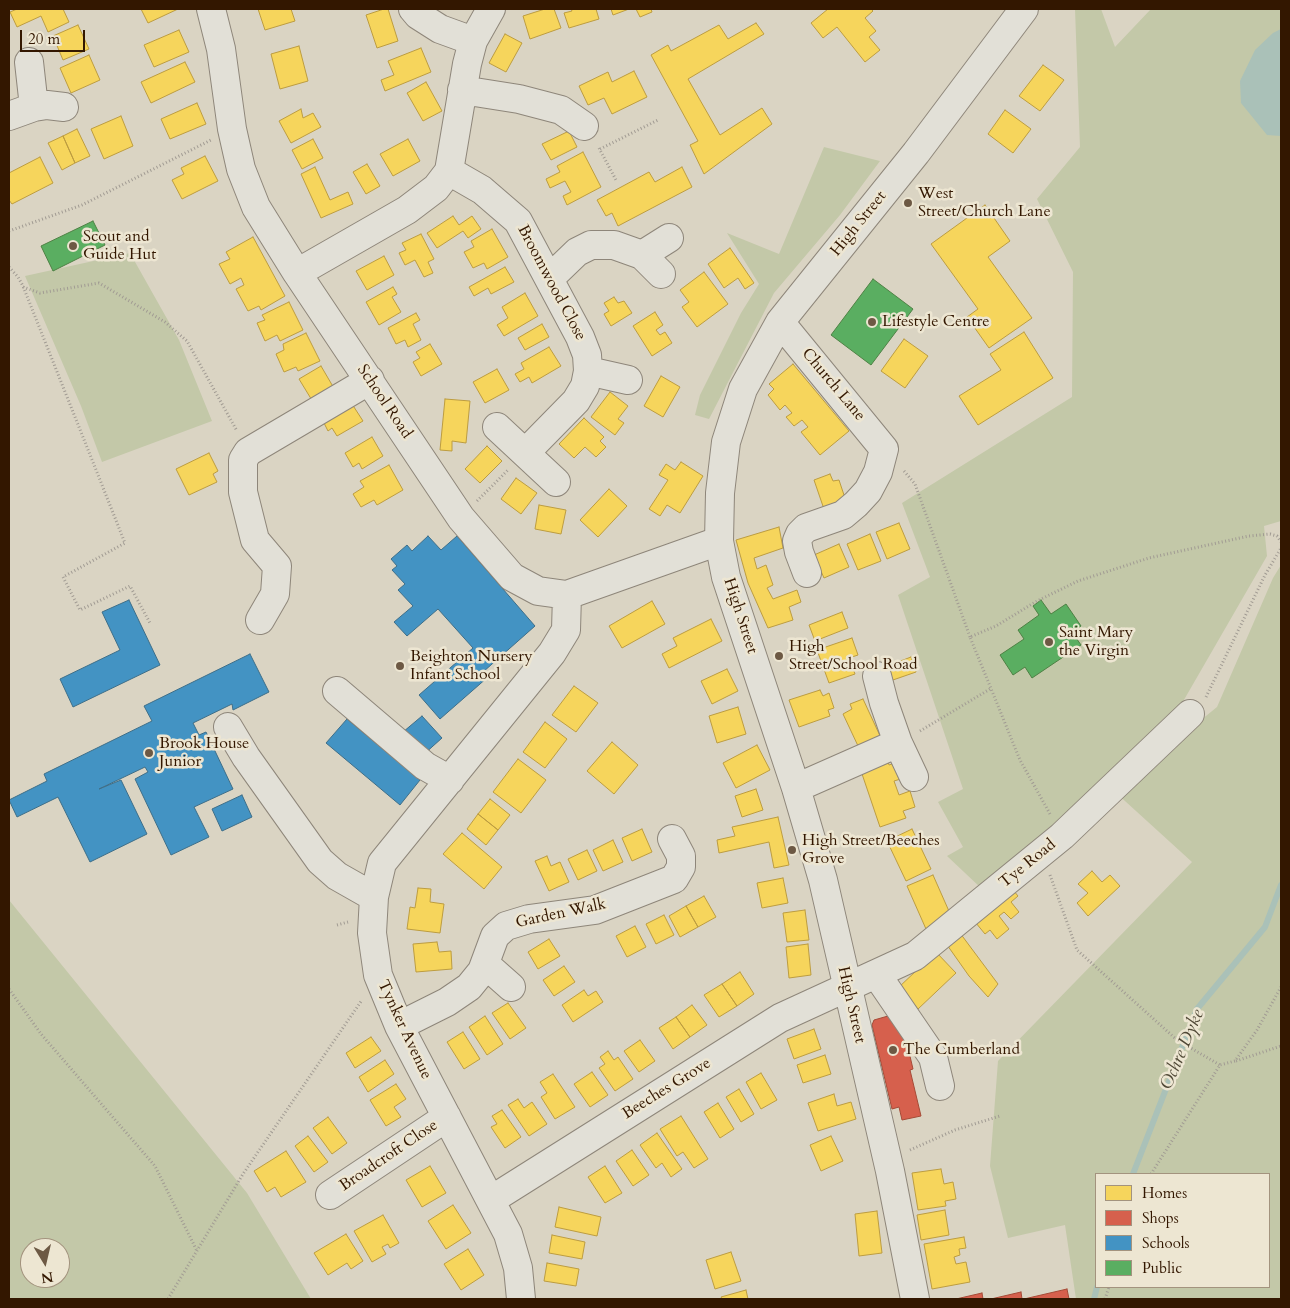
<!DOCTYPE html>
<html>
<head>
<meta charset="utf-8">
<style>
  body { margin:0 }
  #map { position:relative; width:1290px; height:1308px; overflow:hidden; background:#dad4c3; font-family:Cardo,serif }
  canvas { display:block }
  .frame { position:absolute; inset:0; border:10px solid #331700; pointer-events:none }
  .legend { position:absolute; left:1095px; top:1173px; width:175px; height:115px; box-sizing:border-box; background:#ede6d2; border:1px solid #a3937e; margin:0; padding:6px 9px; list-style:none; font-size:15px; color:#331700 }
  .legend li { display:flex; align-items:center; gap:10px; height:25px }
  .legend b { width:25px; border:1px solid #a3937e }
  .north { position:absolute; left:20px; top:1238px; width:50px; height:50px; box-sizing:border-box; background:#ede6d2; border:1px solid #a3937e; border-radius:50%; rotate:171deg; font-size:14px; font-weight:700; line-height:20px; text-align:center; color:#331700 }
  .north::after { content:''; display:block; margin:auto; width:18px; height:22px; background:#6d5944; clip-path:polygon(50% 0,100% 100%,50% 72%,0 100%) }
  .scale { position:absolute; left:20px; top:30px; width:65px; height:22px; box-sizing:border-box; border:2px solid #331700; border-top:0; padding-left:6px; font-size:15px; line-height:18px; white-space:nowrap; color:#331700; -webkit-text-stroke:4px #ede6d2; paint-order:stroke }
</style>
</head>
<body>
<div id="map">
<canvas width="1290" height="1308"></canvas>
<div class="frame"></div>
<ul class="legend">
<li><b style="height:14px;background:#f6d55c"></b>Homes</li>
<li><b style="height:14px;background:#d6604d"></b>Shops</li>
<li><b style="height:14px;background:#4393c3"></b>Schools</li>
<li><b style="height:14px;background:#5aae61"></b>Public</li>
</ul>
<div class="north">N</div>
<div class="scale">20 m</div>
</div>
<script>
const ctx = document.querySelector('canvas').getContext('2d');
ctx.lineJoin = 'round';
function fill(path, color) {
  ctx.fillStyle = color;
  ctx.fill(path, 'evenodd');
}
function toPath(rows) {
  const path = new Path2D();
  for (const r of rows) {
    path.moveTo(r[0], r[1]);
    for (let i = 2; i < r.length; i += 2) path.lineTo(r[i], r[i + 1]);
  }
  return path;
}
function trace(path, color, width, dash) {
  ctx.strokeStyle = color;
  ctx.lineWidth = width;
  ctx.lineCap = dash ? 'butt' : 'round';
  ctx.setLineDash(dash || []);
  ctx.stroke(path);
}
function write(font, color, halo, rows, align = 'center') {
  ctx.font = font + ' Cardo,serif';
  ctx.lineWidth = 5;
  ctx.setLineDash([]);
  ctx.textBaseline = 'middle';
  ctx.strokeStyle = halo;
  ctx.fillStyle = color;
  for (const [text, x, y, turn = 0] of rows) {
    ctx.save();
    ctx.translate(x, y);
    ctx.rotate((+turn || 0) * Math.PI / 180);
    ctx.textAlign = isNaN(turn) ? turn : align;
    if (halo) ctx.strokeText(text, 0, 0);
    ctx.fillText(text, 0, 0);
    ctx.restore();
  }
}
fill(toPath([
  [1075,9,1101,9,1115,47,1151,9,1281,9,1281,521,1264,526,1267,556,1181,705,1109,784,982,889,947,856,963,847,938,802,963,789,898,595,930,577,902,503,1072,397,1073,272,1037,199,1080,147],
  [824,147,880,161,840,215,774,293,709,419,695,415,700,395,741,313,759,284,727,233,779,254],
  [130,253,179,340,212,421,102,462,81,406,25,276],
  [1281,565,1281,1299,1076,1299,1065,1225,1008,1238,990,1166,998,1061,1192,862,1114,791,1217,707,1273,578],
  [1096,1174,1269,1174,1269,1287,1096,1287],
  [9,900,247,1193,311,1299,9,1299],
  [30,1248,60,1248,60,1278,30,1278]
]), '#c3c8a8');
fill(toPath([
  [1281,29,1281,136,1267,135,1241,103,1240,81,1255,50,1273,33]
]), '#aac1b8');
const homes = toPath([
  [17,9,63,9,69,22,48,32,41,16,17,27,10,12,17,9],
  [141,9,178,9,148,23,141,9],
  [258,9,291,9,295,21,265,30,258,9],
  [384,9,388,9,398,41,377,48,366,15,384,9],
  [545,9,554,9,561,28,530,39,523,16,545,9],
  [571,9,596,9,599,19,569,28,564,13,572,11,571,9],
  [611,9,629,9,613,15,611,9],
  [636,9,651,9,652,12,640,17,636,9],
  [828,9,871,9,873,11,865,18,876,31,869,37,880,50,865,62,837,27,823,38,811,23,828,9],
  [756,23,764,34,688,79,720,135,762,108,772,124,704,174,690,145,698,141,651,55,668,45,671,51,719,25,728,39,756,23],
  [78,25,89,49,63,60,53,36,78,25],
  [179,30,189,52,154,67,144,45,179,30],
  [505,34,522,43,506,72,489,63,505,34],
  [299,46,308,81,280,89,271,54,299,46],
  [421,48,431,72,385,91,381,80,394,75,388,61,421,48],
  [89,55,100,80,71,93,60,68,89,55],
  [185,62,195,82,151,103,141,82,185,62],
  [1043,65,1064,80,1040,111,1019,96,1043,65],
  [634,71,647,97,612,114,604,98,588,105,579,86,608,72,612,82,634,71],
  [426,82,442,111,423,121,407,93,426,82],
  [197,103,206,124,170,139,161,119,197,103],
  [301,109,303,118,313,113,321,127,291,143,279,121,301,109],
  [1005,110,1031,129,1013,153,988,134,1005,110],
  [121,116,133,146,104,159,91,129,121,116],
  [77,129,90,156,75,163,63,136,77,129],
  [569,131,577,147,551,160,542,144,569,131],
  [63,136,75,163,62,170,48,143,63,136],
  [313,139,323,158,302,169,292,150,313,139],
  [408,139,420,161,393,176,380,154,408,139],
  [583,152,601,187,567,205,563,196,571,192,565,181,550,188,546,179,560,172,557,166,583,152],
  [205,156,218,181,182,199,172,180,184,174,181,168,205,156],
  [40,157,53,183,12,204,9,200,9,173,40,157],
  [367,164,380,186,366,194,353,172,367,164],
  [315,167,330,200,348,192,353,204,321,218,301,174,315,167],
  [682,167,692,187,618,226,612,213,606,216,597,200,649,172,655,182,682,167],
  [985,205,1010,241,988,257,1032,318,989,348,967,317,978,309,931,244,985,205],
  [453,216,459,225,472,216,481,229,468,238,463,231,437,248,427,233,453,216],
  [492,229,508,257,487,269,484,263,473,268,464,252,474,247,471,241,492,229],
  [421,234,434,259,428,262,433,273,424,277,415,260,405,265,399,253,406,250,402,243,421,234],
  [253,237,285,296,261,310,259,306,248,311,236,289,244,285,241,278,230,284,219,264,230,259,226,252,253,237],
  [730,248,754,283,745,289,738,278,724,288,708,264,730,248],
  [384,256,394,275,367,290,356,271,384,256],
  [505,267,514,282,491,294,488,288,474,296,469,287,505,267],
  [704,272,728,304,697,327,682,307,689,302,680,290,704,272],
  [393,287,397,294,392,297,401,312,379,325,366,302,393,287],
  [525,293,538,316,504,336,497,325,508,318,502,307,525,293],
  [614,297,618,303,624,301,632,313,611,326,604,314,609,311,604,303,614,297],
  [289,302,303,330,280,341,277,335,265,341,257,323,265,320,262,315,289,302],
  [655,312,663,325,656,330,660,335,665,332,672,343,652,356,633,326,655,312],
  [416,313,420,320,413,324,421,340,408,347,405,340,396,344,388,328,416,313],
  [542,324,549,337,525,350,518,338,542,324],
  [1024,332,1053,378,978,425,959,396,1001,370,990,354,1024,332],
  [306,333,320,361,298,371,296,367,284,372,276,354,284,350,283,344,306,333],
  [904,339,928,356,905,388,881,371,904,339],
  [430,344,442,364,421,376,413,362,420,358,416,352,430,344],
  [549,347,561,366,532,383,529,377,520,382,515,374,524,369,521,363,549,347],
  [793,364,849,431,820,455,801,432,808,427,802,420,794,426,786,417,792,413,785,405,780,410,768,395,774,389,769,384,793,364],
  [321,366,335,390,313,402,299,379,321,366],
  [497,369,509,390,485,403,473,382,497,369],
  [661,376,680,387,663,417,644,406,661,376],
  [610,392,628,406,618,419,624,423,615,435,591,417,610,392],
  [445,399,470,401,466,443,452,441,452,451,440,450,445,399],
  [352,404,363,421,337,436,332,428,328,431,323,421,352,404],
  [584,418,604,437,600,441,606,447,596,457,585,447,574,458,559,444,584,418],
  [372,437,383,456,362,469,359,463,353,467,345,453,372,437],
  [487,446,502,461,480,483,465,469,487,446],
  [209,453,218,471,213,474,217,482,189,495,176,469,209,453],
  [681,462,703,476,680,513,667,505,660,516,649,509,668,480,659,475,666,464,675,470,681,462],
  [389,465,403,490,377,505,374,500,361,507,353,494,364,487,360,481,389,465],
  [830,474,833,481,839,480,848,507,826,515,814,480,830,474],
  [516,478,537,493,521,514,501,499,516,478],
  [609,489,627,506,598,537,580,520,609,489],
  [539,505,566,510,561,534,535,529,539,505],
  [899,523,910,549,887,559,876,532,899,523],
  [779,527,783,548,754,558,757,569,766,565,773,585,767,588,773,599,797,590,801,602,789,607,793,620,768,628,748,583,736,540,779,527],
  [870,534,881,561,858,570,847,544,870,534],
  [839,544,849,567,824,578,814,555,839,544],
  [652,601,665,624,622,648,609,626,652,601],
  [842,612,848,628,815,641,809,625,842,612],
  [711,619,722,641,669,668,662,654,677,646,673,638,711,619],
  [852,638,858,655,849,658,855,674,829,683,817,650,852,638],
  [911,657,916,672,890,681,885,667,911,657],
  [727,669,738,691,712,704,701,681,727,669],
  [574,686,598,703,576,732,552,715,574,686],
  [820,690,823,696,829,693,834,708,828,710,830,716,799,727,789,700,820,690],
  [863,699,881,738,859,748,843,714,852,709,850,704,863,699],
  [738,707,746,734,717,743,709,716,738,707],
  [545,722,567,739,545,768,523,752,545,722],
  [612,742,638,765,614,794,587,771,612,742],
  [757,745,770,770,736,788,723,763,757,745],
  [887,758,889,765,898,762,904,778,894,781,899,795,910,791,915,807,903,811,906,818,880,827,860,768,887,758],
  [518,759,546,780,521,813,493,792,518,759],
  [756,789,763,810,742,817,735,796,756,789],
  [490,799,510,815,498,830,478,814,490,799],
  [478,814,498,830,486,845,467,829,478,814],
  [778,817,789,865,774,868,769,842,719,853,717,840,735,836,732,827,778,817],
  [642,829,652,852,632,861,622,838,642,829],
  [912,829,931,869,906,881,887,841,912,829],
  [462,833,502,867,484,889,443,854,462,833],
  [613,840,623,862,603,871,593,850,613,840],
  [587,850,597,871,578,880,568,859,587,850],
  [547,856,551,866,560,862,569,882,549,891,535,861,547,856],
  [1092,871,1102,882,1110,875,1120,886,1088,916,1077,903,1088,893,1078,884,1092,871],
  [933,875,952,918,926,929,907,886,933,875],
  [783,878,788,903,762,908,757,883,783,878],
  [1009,885,1018,896,1011,902,1019,912,1011,919,1004,912,999,916,1009,929,997,939,990,930,985,934,971,917,1009,885],
  [418,888,431,889,430,902,444,904,440,933,407,929,410,907,415,908,418,888],
  [704,896,716,917,698,927,686,906,704,896],
  [686,906,698,927,680,937,669,916,686,906],
  [805,910,809,940,787,942,783,913,805,910],
  [664,915,674,935,656,944,646,924,664,915],
  [635,926,646,947,627,957,616,936,635,926],
  [960,933,998,984,988,997,969,976,945,942,960,933],
  [549,939,560,956,538,969,528,952,549,939],
  [437,942,439,952,451,951,452,969,416,972,413,944,437,942],
  [808,944,811,975,789,978,786,947,808,944],
  [936,952,956,973,918,1009,898,988,936,952],
  [564,966,575,982,554,996,543,980,564,966],
  [740,972,754,994,737,1006,722,984,740,972],
  [722,984,737,1006,719,1017,704,995,722,984],
  [584,990,588,996,596,991,603,1002,573,1022,562,1005,584,990],
  [508,1003,526,1028,510,1039,492,1013,508,1003],
  [692,1005,707,1025,690,1037,676,1017,692,1005],
  [485,1016,503,1044,487,1055,469,1027,485,1016],
  [676,1017,690,1037,673,1049,659,1028,676,1017],
  [814,1029,821,1049,794,1059,787,1039,814,1029],
  [463,1032,480,1059,464,1069,447,1042,463,1032],
  [371,1037,381,1051,355,1068,346,1053,371,1037],
  [640,1040,655,1061,639,1072,624,1051,640,1040],
  [608,1051,614,1060,618,1057,633,1079,615,1091,599,1068,605,1064,600,1057,608,1051],
  [825,1055,831,1074,803,1083,797,1065,825,1055],
  [385,1060,394,1074,368,1092,359,1077,385,1060],
  [592,1072,608,1095,590,1107,574,1084,592,1072],
  [761,1073,777,1100,761,1109,746,1082,761,1073],
  [553,1074,575,1107,555,1119,541,1097,547,1093,540,1082,553,1074],
  [396,1084,406,1099,394,1107,401,1117,386,1126,370,1100,396,1084],
  [739,1089,754,1114,741,1122,726,1097,739,1089],
  [834,1094,837,1106,851,1102,856,1119,818,1131,808,1103,834,1094],
  [518,1099,524,1108,532,1102,547,1124,529,1136,508,1105,518,1099],
  [718,1103,734,1129,720,1138,704,1112,718,1103],
  [502,1110,521,1137,505,1148,491,1127,497,1124,492,1116,502,1110],
  [681,1116,708,1159,694,1168,683,1152,677,1156,660,1129,681,1116],
  [328,1117,347,1143,332,1154,313,1128,328,1117],
  [657,1133,682,1169,671,1177,662,1163,656,1168,640,1145,657,1133],
  [308,1136,328,1162,314,1172,295,1146,308,1136],
  [831,1136,843,1161,821,1171,810,1145,831,1136],
  [632,1150,649,1175,633,1186,616,1161,632,1150],
  [286,1151,306,1182,281,1197,275,1187,267,1192,254,1171,286,1151],
  [430,1166,446,1193,422,1207,406,1180,430,1166],
  [605,1166,622,1193,605,1203,588,1177,605,1166],
  [941,1169,944,1184,953,1182,956,1199,945,1201,946,1206,918,1210,912,1173,941,1169],
  [453,1205,471,1233,446,1249,428,1221,453,1205],
  [559,1207,601,1217,597,1236,555,1227,559,1207],
  [945,1210,949,1235,921,1240,917,1215,945,1210],
  [877,1211,882,1253,859,1256,855,1214,877,1211],
  [383,1215,399,1243,390,1248,388,1244,382,1247,386,1254,372,1262,354,1231,383,1215],
  [346,1234,363,1261,351,1269,347,1263,328,1275,314,1253,346,1234],
  [552,1235,585,1242,582,1259,549,1253,552,1235],
  [964,1237,966,1248,959,1249,960,1255,954,1257,956,1264,966,1262,970,1282,932,1289,924,1244,964,1237],
  [468,1249,484,1275,461,1290,444,1264,468,1249],
  [731,1252,741,1281,715,1289,706,1260,731,1252],
  [547,1263,579,1269,576,1286,544,1281,547,1263],
  [746,1290,748,1299,722,1299,721,1297,746,1290]
]);
fill(homes, '#f6d55c');
trace(homes, '#bc9c40', 1);
const shops = toPath([
  [895,1014,901,1018,913,1069,910,1070,921,1116,902,1120,899,1107,892,1109,872,1025,874,1020,895,1014],
  [1067,1289,1069,1299,1024,1299,1067,1289],
  [1021,1292,1022,1299,991,1299,1021,1292],
  [982,1293,983,1299,956,1299,982,1293]
]);
fill(shops, '#d6604d');
trace(shops, '#a54a36', 1);
const schools = toPath([
  [428,536,441,550,457,536,535,626,483,672,488,677,440,719,419,695,473,648,438,609,407,636,394,622,413,606,398,590,405,584,392,570,397,566,391,559,407,545,412,551,428,536],
  [129,600,160,665,73,707,60,679,120,650,102,612,129,600],
  [250,654,269,692,233,710,232,704,193,723,199,735,206,732,233,789,194,807,209,837,171,855,135,779,148,772,145,767,99,789,121,780,147,834,90,862,58,797,17,817,9,800,47,781,44,774,152,721,144,706,250,654],
  [422,716,442,738,423,755,403,732,422,716],
  [347,719,420,780,400,805,326,743,347,719],
  [242,795,252,817,222,831,212,809,242,795]
]);
fill(schools, '#4393c3');
trace(schools, '#3e6e88', 1);
const public = toPath([
  [93,221,105,245,53,271,41,246,93,221],
  [873,279,913,309,871,365,831,335,873,279],
  [1041,600,1051,614,1066,604,1081,626,1072,632,1081,645,1032,678,1025,667,1013,675,1000,655,1024,639,1018,630,1039,615,1033,606,1041,600]
]);
fill(public, '#5aae61');
trace(public, '#4e8144', 1);
trace(toPath([
  [1133,1174,1197,1009,1265,927,1281,885],
  [1094,1299,1097,1287]
]), '#aac1b8', 6);
const minor = toPath([
  [211,9,221,49,232,129,241,169,256,207,297,273,461,518,512,577,538,591,567,595,719,541],
  [413,9,418,15,440,29,473,41],
  [29,62,34,107],
  [462,90,519,99,561,110,584,126],
  [9,116,34,107,47,105,64,107],
  [449,171,482,190,518,221,580,337,587,355,588,371,585,386,576,401,526,452],
  [642,255,669,238],
  [297,273,407,210,436,188,449,171,467,64,473,41,491,9],
  [550,278,577,252,591,245,614,245,642,255,661,274],
  [780,322,884,449,878,472,868,491,856,504,843,515,806,528,800,534,797,541,799,552,807,573],
  [588,371,628,380],
  [497,427,556,482],
  [260,620,275,594,277,566,255,540,243,492,243,460,248,452,370,380],
  [877,676,884,703,898,743,914,777],
  [337,691,425,766,450,780],
  [228,727,246,757,320,861,337,876,374,897],
  [796,788,898,743],
  [485,964,511,987],
  [877,975,933,1057,940,1086],
  [399,1026,447,1002,469,987,482,971,495,936,506,926,529,919,595,910,674,879,681,867,681,856,672,839],
  [330,1195,447,1117],
  [491,1200,780,1018,915,956,1062,836,1190,714],
  [521,1299,518,1268,508,1234,399,1026,378,975,372,933,374,897,382,863,552,653,566,630,567,595],
  [915,1299,890,1171,823,880,796,788,726,577,719,541,720,493,726,442,743,389,780,322,916,153,1024,9]
]);
trace(minor, '#8e867a', 30);
trace(toPath([
  [599,148,616,180],
  [600,149,658,120],
  [9,231,82,205,211,140],
  [9,267,18,277,23,286,125,543,63,577,80,610,130,586,150,623],
  [23,287,40,293,99,283,165,322,187,341,237,431],
  [904,471,915,484,970,637],
  [477,501,508,470],
  [1206,697,1265,575,1281,548],
  [920,731,990,689],
  [1050,814,1020,760,970,637,996,626,1037,601,1078,581,1149,558,1249,536,1270,534,1277,536,1281,542],
  [1050,875,1077,950,1177,1040,1220,1065],
  [337,925,348,922],
  [9,989,41,1034,155,1166,197,1251],
  [1236,1061,1281,1046],
  [910,1150,955,1130,1000,1116],
  [1151,1174,1220,1065,1235,1061,1257,1030,1281,987],
  [168,1299,243,1174,362,1000],
  [1105,1299,1109,1287]
]), '#a19b93', 3, [1, 2.5]);
trace(minor, '#e2e0d7', 28);
for (const [x, y, r, color] of [
  [908,203,5,"#6d5944"],
  [73,246,5,"#6d5944"],
  [872,322,5,"#6d5944"],
  [1049,642,5,"#6d5944"],
  [779,656,5,"#6d5944"],
  [400,666,5,"#6d5944"],
  [149,753,5,"#6d5944"],
  [792,850,5,"#6d5944"],
  [893,1050,5,"#6d5944"]
]) {
  const dot = new Path2D();
  dot.arc(x, y, r, 0, 2 * Math.PI);
  ctx.fillStyle = color;
  ctx.fill(dot);
  trace(dot, '#ede6d2', 2);
}
write('16px', '#331700', '#ede6d2', [
  ["West",918,194],
  ["Street/Church Lane",918,212],
  ["Scout and",83,237],
  ["Guide Hut",83,255],
  ["Lifestyle Centre",882,322],
  ["Saint Mary",1059,633],
  ["the Virgin",1059,651],
  ["High",789,647],
  ["Street/School Road",789,665],
  ["Beighton Nursery",410,657],
  ["Infant School",410,675],
  ["Brook House",159,744],
  ["Junior",159,762],
  ["High Street/Beeches",802,841],
  ["Grove",802,859],
  ["The Cumberland",903,1050]
], 'left');
write('16px', '#331700', '#ede6d2', [
  ["High Street",859,224,-51],
  ["Broomwood Close",551,283,62],
  ["Church Lane",833,385,50],
  ["School Road",384,402,56],
  ["High Street",740,616,72],
  ["Tye Road",1028,864,-39],
  ["Garden Walk",561,914,-12],
  ["High Street",851,1005,77],
  ["Tynker Avenue",404,1030,65],
  ["Beeches Grove",667,1089,-32],
  ["Broadcroft Close",389,1156,-34]
]);
write('italic 18px', '#504836', '#ede6d2', [
  ["Ochre Dyke",1183,1050,-67]
]);
</script>
</body>
</html>
